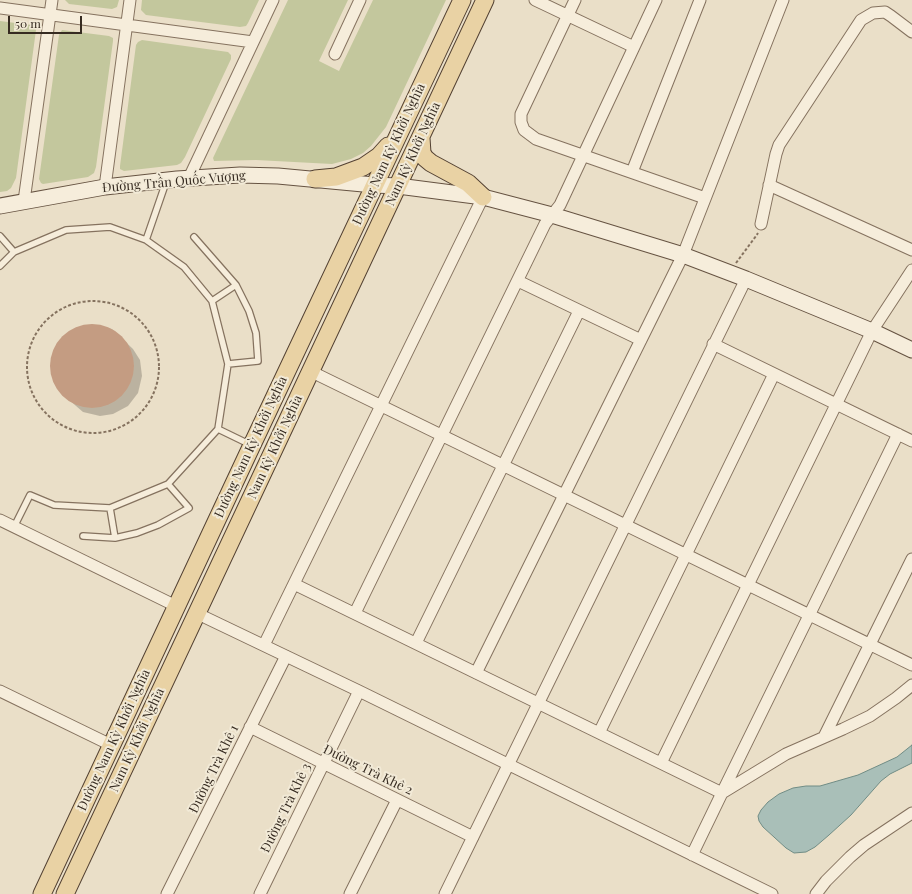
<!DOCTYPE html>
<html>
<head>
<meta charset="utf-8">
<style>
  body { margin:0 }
  #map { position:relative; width:912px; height:894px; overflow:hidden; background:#eadfc8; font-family:"Playfair Display",serif }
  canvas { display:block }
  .scale { position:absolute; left:8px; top:16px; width:74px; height:18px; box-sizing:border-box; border:2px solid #362b21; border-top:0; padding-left:5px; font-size:12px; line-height:14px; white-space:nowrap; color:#362b21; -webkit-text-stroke:3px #f2ead7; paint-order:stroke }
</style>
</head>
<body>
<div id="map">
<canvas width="912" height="894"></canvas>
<div class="scale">50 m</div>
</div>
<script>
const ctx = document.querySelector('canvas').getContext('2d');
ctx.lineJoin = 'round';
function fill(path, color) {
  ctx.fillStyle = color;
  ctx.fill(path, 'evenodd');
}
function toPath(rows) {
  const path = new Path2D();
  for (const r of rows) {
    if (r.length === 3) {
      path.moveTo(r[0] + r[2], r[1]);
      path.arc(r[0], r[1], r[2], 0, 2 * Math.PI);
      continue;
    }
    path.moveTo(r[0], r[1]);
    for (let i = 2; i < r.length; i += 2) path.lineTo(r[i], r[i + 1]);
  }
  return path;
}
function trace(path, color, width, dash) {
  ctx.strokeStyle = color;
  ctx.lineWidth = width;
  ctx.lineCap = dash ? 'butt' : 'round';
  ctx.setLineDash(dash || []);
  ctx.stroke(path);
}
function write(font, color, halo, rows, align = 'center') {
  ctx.font = font + ' "Playfair Display",serif';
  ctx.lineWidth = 4;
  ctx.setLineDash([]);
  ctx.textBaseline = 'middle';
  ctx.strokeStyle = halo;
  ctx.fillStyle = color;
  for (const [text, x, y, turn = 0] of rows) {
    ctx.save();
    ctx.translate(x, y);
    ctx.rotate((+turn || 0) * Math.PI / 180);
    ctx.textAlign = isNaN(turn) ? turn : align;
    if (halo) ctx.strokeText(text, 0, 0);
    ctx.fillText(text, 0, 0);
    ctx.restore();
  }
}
fill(toPath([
  [65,0,119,0,117,7,112,9,69,4],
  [142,0,259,0,248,23,246,26,240,27,146,15,141,10],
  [288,0,348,0,319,61,339,71,373,0,446,0,386,127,371,146,363,153,351,159,332,164,256,160,214,161,213,158],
  [0,21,31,25,34,26,36,30,16,178,11,188,7,191,0,192],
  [62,30,109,36,113,38,113,41,96,167,94,173,88,177,43,184,41,183,39,179,59,35],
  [142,40,228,52,231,55,231,59,185,157,181,163,177,165,124,171,120,169,120,166,136,45,138,42]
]), '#c3c79d');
const water = toPath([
  [912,745,912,763,890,774,881,781,851,815,829,835,815,847,806,852,794,853,786,848,763,827,759,821,758,816,761,810,768,802,779,794,793,788,806,786,820,786,858,775,897,757,912,745]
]);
fill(water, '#a9bfb8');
trace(water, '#708c85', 1);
fill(toPath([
  [96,325,112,329,133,349,140,360,142,376,138,393,128,406,113,414,100,416,83,412,61,393,53,378,51,361,55,348,65,335,80,327]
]), '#0003');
fill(toPath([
  [92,366,42]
]), '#c49c82');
const lane = toPath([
  [0,236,14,252],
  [194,237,236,285,212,301],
  [0,266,14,252,66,230,110,227,146,240],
  [228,364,258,361,256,333,249,311,236,285],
  [218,429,251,445],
  [14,527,30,495,54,505,110,508,168,484,218,429,228,364,212,301,184,267,146,240,166,182],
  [83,536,115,538,110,508],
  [115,538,137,533,158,525,189,508,168,484]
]);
const street = toPath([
  [535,0,634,47],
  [575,0,521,114,521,122,524,130,536,139,705,198],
  [0,8,253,42],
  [335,54,360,0],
  [632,172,700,0],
  [189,178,273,0],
  [769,185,912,250],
  [105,187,130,0],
  [24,201,52,0],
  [761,224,776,154,779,145,861,20,873,13,885,12,891,16,912,32],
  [518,281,641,340],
  [713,344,912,441],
  [310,371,912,665],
  [0,520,176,606],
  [294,584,722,793,898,434],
  [196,613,359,691,772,894],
  [355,613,545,224,560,205,656,0],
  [416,643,579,311],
  [264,645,483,197],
  [476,673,683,255,783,0],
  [0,691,111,745],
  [250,727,473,837],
  [599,733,774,374],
  [824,737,912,559],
  [661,763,872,331,912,270],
  [692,855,722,793,786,754,843,729,870,716,896,698,912,685],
  [167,894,286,656],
  [260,894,359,691],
  [350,894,397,800],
  [445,894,746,279],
  [816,894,826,881,850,857,864,845,912,813]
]);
const secondary = toPath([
  [0,206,105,187,177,179,240,175,278,176,374,185,398,186,483,197,552,215,683,255,746,279,872,331,912,350]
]);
const primary = toPath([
  [421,138,422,153,425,158,431,163,468,183,483,197],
  [315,179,336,177,363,167,379,156,388,146],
  [42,894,252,445,462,0],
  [65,894,485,0]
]);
trace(lane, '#85725f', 8);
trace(street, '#85725f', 13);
trace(secondary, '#665342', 17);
trace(primary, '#534132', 19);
trace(toPath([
  [736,263,756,236,758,233],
  [93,367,66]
]), '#85725f', 2, [3, 2]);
trace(lane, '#f6eddb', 5.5);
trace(street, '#f6eddb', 11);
trace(secondary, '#f6eddb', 15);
trace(primary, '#e9d2a4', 17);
write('13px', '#362b21', '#f2ead7', [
  ["Đường Nam Kỳ Khởi Nghĩa",389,154,-65],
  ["Nam Kỳ Khởi Nghĩa",413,154,-65],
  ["Đường Trần Quốc Vượng",174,182,-5],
  ["Đường Nam Kỳ Khởi Nghĩa",251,447,-65],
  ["Nam Kỳ Khởi Nghĩa",275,447,-65],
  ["Đường Nam Kỳ Khởi Nghĩa",114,740,-65],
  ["Nam Kỳ Khởi Nghĩa",137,740,-65],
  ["Đường Trà Khê 1",214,769,-64],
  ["Đường Trà Khê 2",368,770,26],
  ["Đường Trà Khê 3",286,808,-64]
]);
</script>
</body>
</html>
